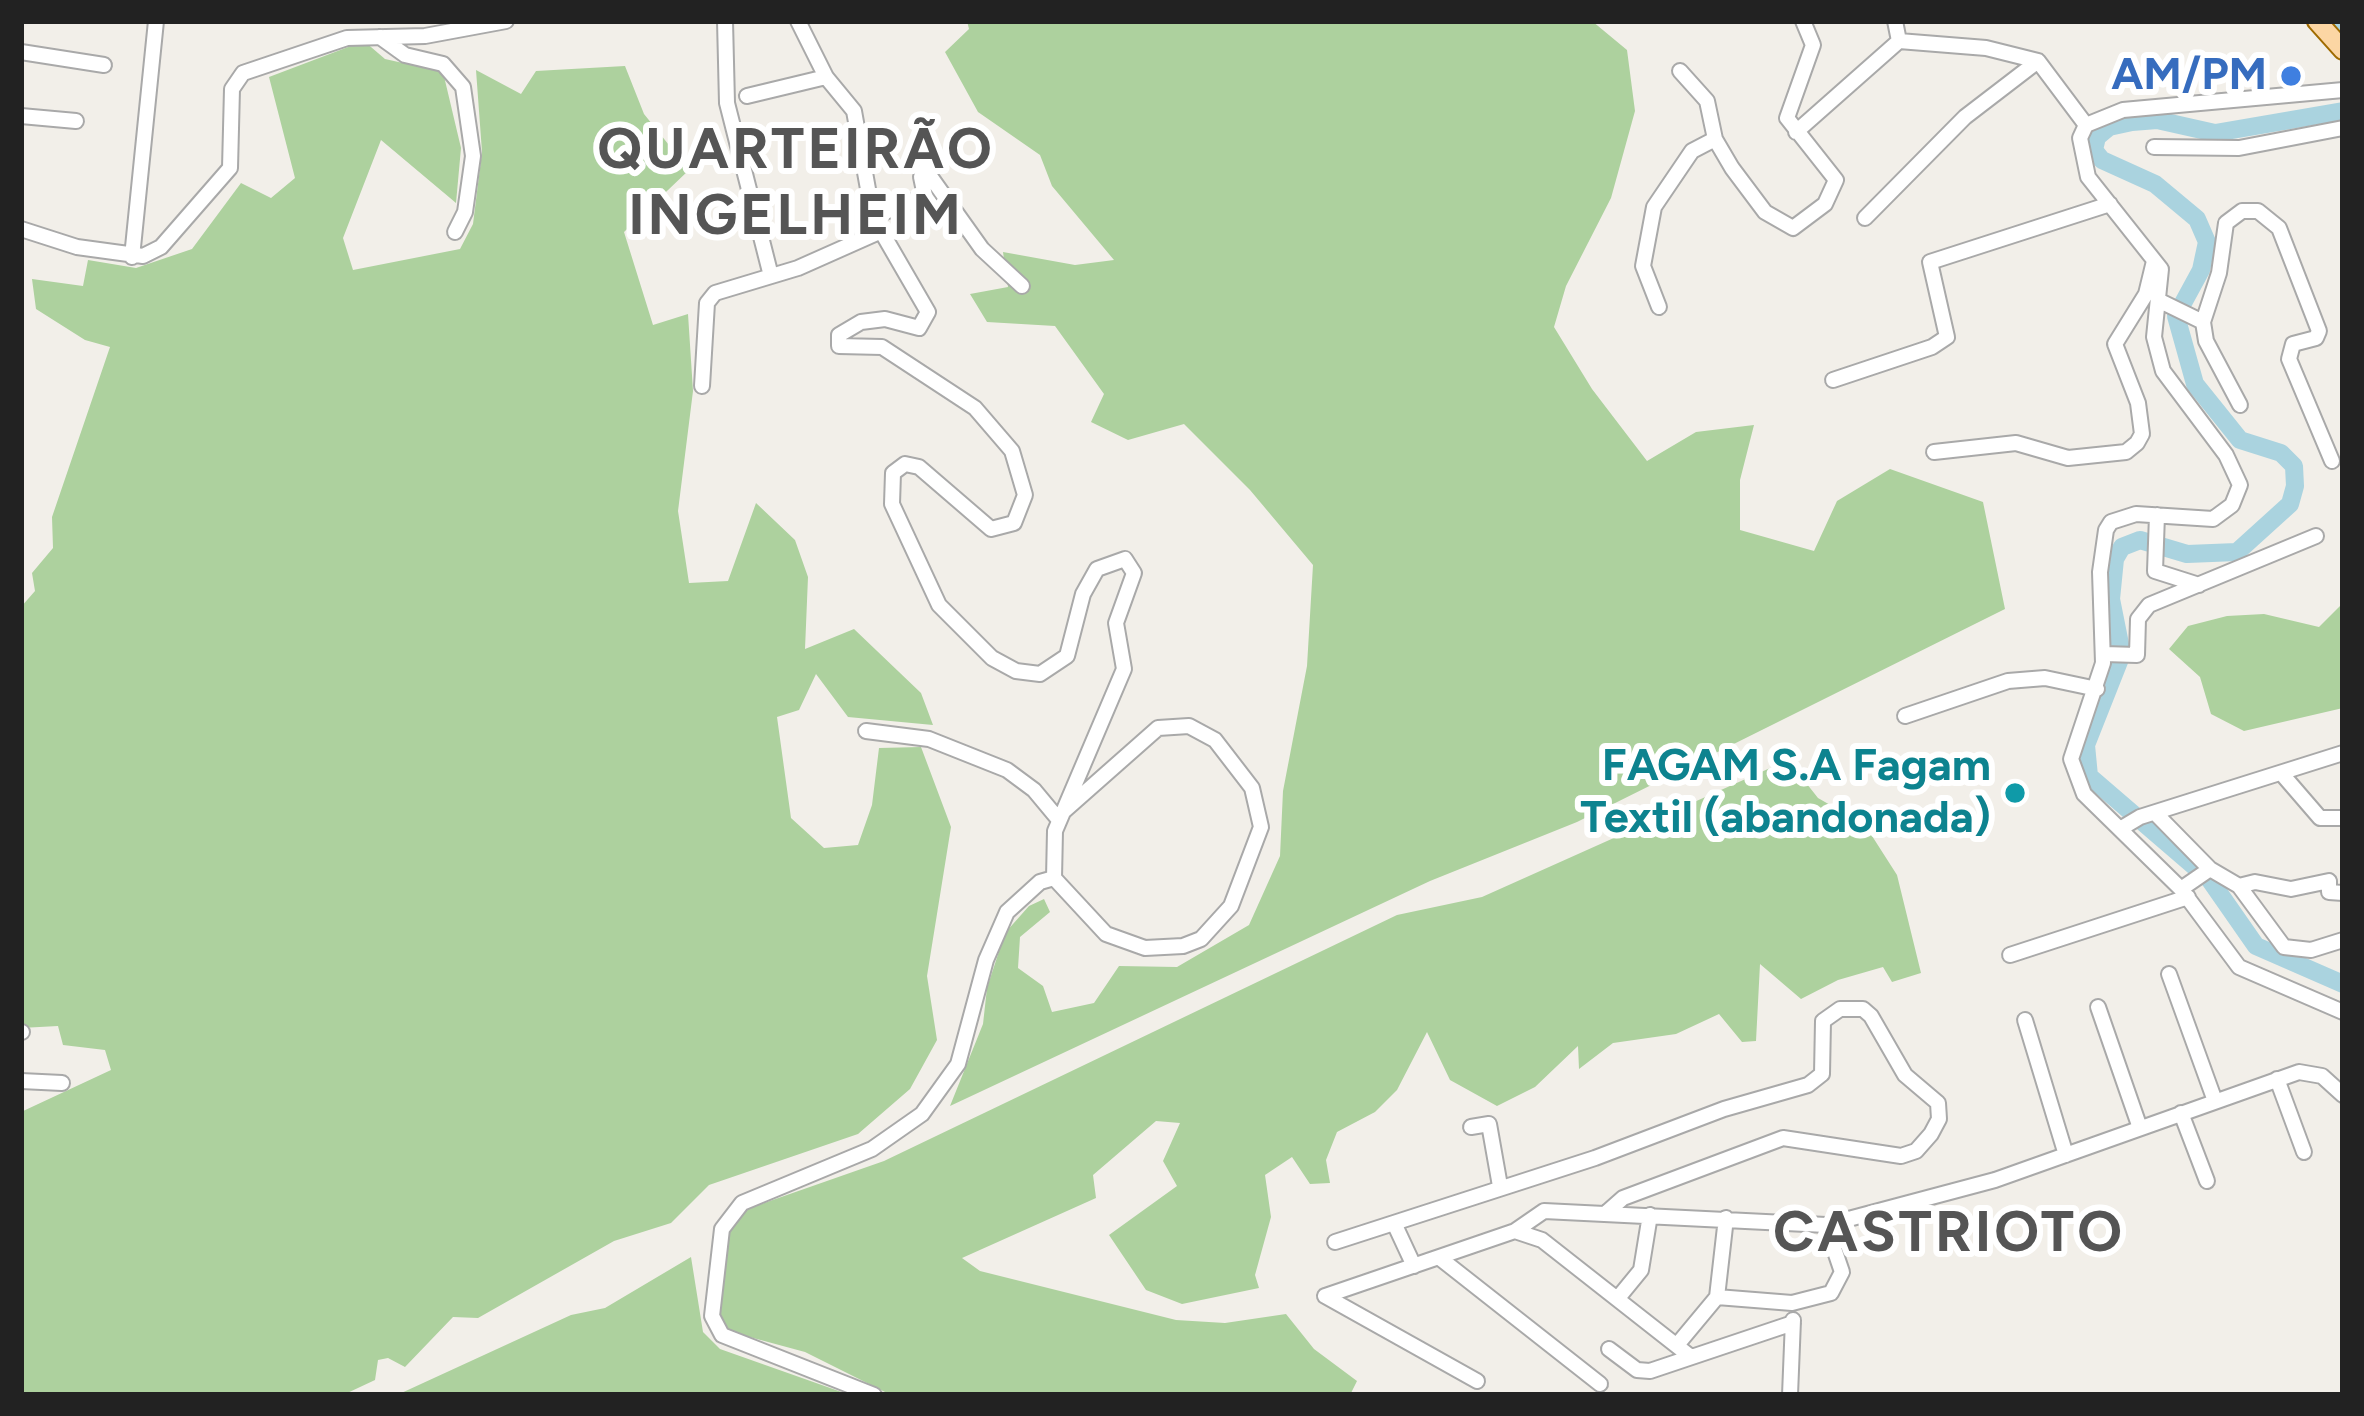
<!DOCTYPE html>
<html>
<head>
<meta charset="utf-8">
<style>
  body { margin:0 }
  #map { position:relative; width:2364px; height:1416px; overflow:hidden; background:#f2efe9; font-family:Figtree,sans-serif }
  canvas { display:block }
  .frame { position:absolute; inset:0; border:24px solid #222; pointer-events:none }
</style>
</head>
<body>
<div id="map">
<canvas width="2364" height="1416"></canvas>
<div class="frame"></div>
</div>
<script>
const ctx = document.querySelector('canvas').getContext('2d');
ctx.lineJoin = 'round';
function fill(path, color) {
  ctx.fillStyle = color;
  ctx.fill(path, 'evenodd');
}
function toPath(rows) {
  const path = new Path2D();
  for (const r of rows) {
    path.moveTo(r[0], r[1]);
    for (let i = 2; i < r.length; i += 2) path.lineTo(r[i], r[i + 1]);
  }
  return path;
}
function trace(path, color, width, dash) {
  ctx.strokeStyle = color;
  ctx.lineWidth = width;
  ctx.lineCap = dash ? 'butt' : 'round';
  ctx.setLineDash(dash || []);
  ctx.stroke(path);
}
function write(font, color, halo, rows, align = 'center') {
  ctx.font = font + ' Figtree,sans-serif';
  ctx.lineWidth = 12;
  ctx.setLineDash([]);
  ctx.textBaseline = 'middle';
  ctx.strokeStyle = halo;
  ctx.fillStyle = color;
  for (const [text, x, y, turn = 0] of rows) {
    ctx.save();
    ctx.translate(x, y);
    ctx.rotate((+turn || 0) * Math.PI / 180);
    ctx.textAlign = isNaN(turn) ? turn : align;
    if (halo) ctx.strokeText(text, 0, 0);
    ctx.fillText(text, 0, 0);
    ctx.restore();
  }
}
fill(toPath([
  [967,21,1592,21,1627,50,1635,111,1611,198,1566,286,1554,327,1592,389,1647,461,1696,432,1754,425,1740,480,1740,530,1814,551,1837,501,1890,469,1983,502,2005,609,1577,822,1430,881,950,1106,983,1024,987,988,1005,933,1029,906,1044,899,1050,912,1020,937,1018,968,1043,986,1052,1012,1094,1003,1119,966,1177,967,1249,925,1280,856,1283,791,1307,666,1313,565,1250,490,1184,424,1128,440,1091,422,1104,394,1055,326,987,322,970,294,1008,287,1003,252,1075,265,1114,260,1052,186,1040,155,978,112,945,52,969,29],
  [364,41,385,59,443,72,461,148,456,203,381,140,343,238,353,270,460,249,473,224,482,152,476,70,521,94,536,71,625,66,644,114,689,170,624,232,653,325,688,314,693,391,678,511,689,583,728,581,756,503,795,540,808,577,805,649,854,629,921,693,933,725,848,717,816,674,799,710,777,717,791,818,824,848,858,845,872,805,879,748,921,747,951,827,927,976,937,1040,910,1089,858,1134,709,1185,671,1223,614,1241,478,1318,453,1317,405,1367,388,1358,378,1360,375,1380,343,1395,21,1395,21,1112,111,1070,105,1050,63,1045,58,1026,21,1028,21,607,35,591,32,573,53,548,52,517,110,347,85,340,36,309,32,279,83,286,88,260,136,268,192,249,241,183,271,198,295,178,269,77],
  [2343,603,2343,708,2244,731,2211,714,2200,677,2169,649,2188,626,2227,616,2264,614,2319,627],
  [1788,760,1818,798,1865,825,1897,875,1921,973,1892,982,1883,967,1838,980,1801,999,1760,964,1756,1041,1742,1042,1719,1014,1676,1034,1613,1043,1579,1069,1578,1046,1535,1087,1497,1106,1450,1080,1427,1032,1397,1090,1375,1112,1337,1132,1326,1160,1330,1183,1310,1184,1292,1157,1265,1175,1271,1217,1255,1275,1259,1288,1182,1304,1146,1290,1109,1235,1177,1186,1163,1161,1180,1123,1156,1121,1093,1175,1096,1198,962,1258,980,1271,1176,1320,1225,1323,1286,1314,1314,1349,1357,1381,1350,1395,891,1395,805,1352,720,1329,715,1318,728,1221,747,1209,884,1161,1397,915,1482,897],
  [691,1257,703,1332,720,1349,850,1395,397,1395,571,1315,605,1308]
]), '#add19e');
trace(toPath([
  [2336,21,2343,29],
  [2343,111,2215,133,2157,120,2132,122,2109,127,2097,137,2094,150,2102,160,2155,184,2197,219,2207,242,2201,270,2176,316,2195,384,2240,440,2281,453,2294,466,2295,486,2290,504,2237,552,2187,554,2140,540,2122,547,2115,559,2111,599,2122,654,2086,745,2089,776,2210,880,2256,946,2343,984]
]), '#aad3df', 18);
const minor = toPath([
  [725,21,727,103,771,276],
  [798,21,826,77,854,111,873,217,928,312,919,328,885,319,861,322,839,335,839,346,882,347,975,408,1012,451,1025,495,1014,523,991,529,919,467,905,464,893,473,892,504,939,605,992,658,1016,671,1040,674,1067,656,1083,594,1097,569,1125,559,1134,573,1116,623,1124,669,1055,831,1054,878,1106,934,1145,948,1183,946,1201,939,1231,906,1261,827,1252,788,1215,740,1189,726,1158,728,1064,811],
  [1895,21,1899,41],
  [380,37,405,55,443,64,463,87,473,156,465,212,455,232],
  [21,52,104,65],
  [1680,71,1707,101,1715,139,1732,168,1765,212,1793,228,1825,204,1836,180,1787,118,1813,45,1803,21],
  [2343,90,2123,110,2086,125,2080,138,2088,177,2161,269,2154,337,2163,371,2226,455,2240,485,2232,505,2213,519,2136,514,2111,522,2106,530,2100,572,2103,663,2071,759,2084,794,2181,889,2239,967,2343,1012],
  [747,96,826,77],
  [21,116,76,121],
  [1796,132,1899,41,1986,48,2038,61,2086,125],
  [2154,147,2239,148,2343,128],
  [873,217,925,196,921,177,925,169,982,249,1022,286],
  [1865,218,1965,117,2038,61],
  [21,229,77,247,143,256,161,247,230,168,232,89,243,73,347,38,425,36,506,21],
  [132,257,156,21],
  [2160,301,2203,322],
  [1659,307,1643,266,1654,207,1692,151,1715,139],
  [2203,322,2219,273,2226,223,2242,211,2258,211,2279,228,2319,331,2316,338,2293,344,2289,359,2332,461],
  [2203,322,2206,341,2240,405],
  [1833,380,1932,347,1947,337,1930,262,2110,204],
  [702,386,707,303,715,293,798,268,879,232],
  [1934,452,2016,443,2068,458,2126,452,2137,443,2142,434,2138,403,2115,344,2146,294,2154,261],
  [2157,515,2155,571,2199,585],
  [2104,654,2137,655,2138,619,2149,605,2316,536],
  [1905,716,2008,681,2045,678,2097,689],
  [866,731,929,739,1007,770,1034,790,1059,820],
  [2282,774,2320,818,2343,818],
  [2157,815,2210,869,2239,886,2284,947,2311,950,2343,940],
  [2120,829,2140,817,2343,753],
  [2239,886,2255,882,2291,889,2329,881,2329,892,2343,893],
  [2181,889,2210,869],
  [2010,955,2188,897],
  [2169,974,2215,1101],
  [2098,1007,2140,1128],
  [2025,1020,2066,1155],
  [21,1032,22,1032],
  [2277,1079,2304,1152],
  [21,1081,62,1083],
  [2181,1113,2207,1181],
  [1471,1127,1489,1124,1500,1186],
  [1394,1223,1414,1266],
  [1515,1231,1542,1240,1691,1357],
  [1335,1242,1595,1158,1724,1109,1808,1085,1822,1074,1823,1021,1840,1009,1863,1009,1871,1016,1905,1075,1938,1103,1939,1119,1931,1134,1916,1151,1901,1156,1783,1138,1623,1198,1606,1213],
  [1441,1259,1600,1384],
  [1325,1296,1515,1231,1544,1211,1826,1225,1995,1180,2299,1072,2322,1076,2343,1095],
  [1325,1296,1477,1381],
  [1717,1297,1792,1303,1831,1293,1842,1272,1826,1225],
  [1618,1298,1641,1270,1650,1215],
  [1677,1345,1717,1297,1726,1218],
  [1609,1349,1637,1370,1650,1371,1793,1323],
  [874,1395,722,1335,712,1316,722,1229,742,1203,872,1149,922,1114,958,1064,986,960,1007,912,1040,882,1054,878],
  [1790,1395,1793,1320]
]);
const major = toPath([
  [2317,21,2343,50]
]);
trace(minor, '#a9a9a9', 18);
trace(major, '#a06b00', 22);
trace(minor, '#fff', 14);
trace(major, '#fcd6a4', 18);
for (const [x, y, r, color] of [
  [2291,76,12,"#3f7fe0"],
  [2015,793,12,"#0f9aa8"]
]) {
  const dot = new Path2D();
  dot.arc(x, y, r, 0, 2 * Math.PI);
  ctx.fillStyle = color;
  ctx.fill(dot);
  trace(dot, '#fff', 4.5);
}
write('bold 45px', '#366cbe', '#fff', [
  ["AM/PM",2267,76]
], 'right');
write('bold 45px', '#0d838f', '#fff', [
  ["FAGAM S.A Fagam",1991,767],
  ["Textil (abandonada)",1991,819]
], 'right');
ctx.letterSpacing = '3px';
write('bold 57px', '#555', '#fff', [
  ["QUARTEIRÃO",796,151],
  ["INGELHEIM",796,217],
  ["CASTRIOTO",1949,1234]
]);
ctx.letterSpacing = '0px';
</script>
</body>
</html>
